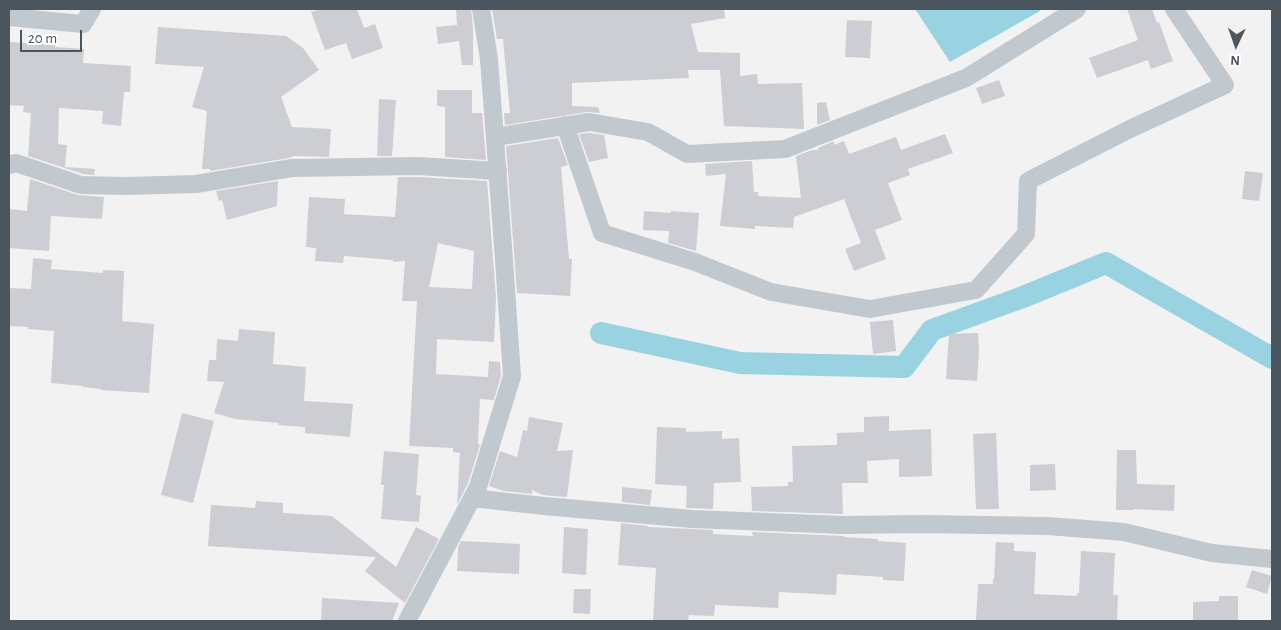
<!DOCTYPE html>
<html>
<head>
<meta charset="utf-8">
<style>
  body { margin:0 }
  #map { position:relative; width:1281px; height:630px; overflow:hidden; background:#f3f2f2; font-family:"Alegreya Sans",sans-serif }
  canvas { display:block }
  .frame { position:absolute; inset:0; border:10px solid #4b555d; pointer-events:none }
  .north { position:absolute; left:1211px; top:20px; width:50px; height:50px; -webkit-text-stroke:4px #fff; paint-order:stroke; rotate:183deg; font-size:14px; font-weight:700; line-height:20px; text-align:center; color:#4b555d }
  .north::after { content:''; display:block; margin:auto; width:18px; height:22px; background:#4b555d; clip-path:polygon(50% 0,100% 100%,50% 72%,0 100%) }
  .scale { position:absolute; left:20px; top:30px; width:62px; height:22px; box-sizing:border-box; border:2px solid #4b555d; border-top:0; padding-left:6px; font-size:15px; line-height:18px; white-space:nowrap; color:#4b555d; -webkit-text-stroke:4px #fff; paint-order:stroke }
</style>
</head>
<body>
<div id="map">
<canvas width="1281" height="630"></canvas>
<div class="frame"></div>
<div class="north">N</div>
<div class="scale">20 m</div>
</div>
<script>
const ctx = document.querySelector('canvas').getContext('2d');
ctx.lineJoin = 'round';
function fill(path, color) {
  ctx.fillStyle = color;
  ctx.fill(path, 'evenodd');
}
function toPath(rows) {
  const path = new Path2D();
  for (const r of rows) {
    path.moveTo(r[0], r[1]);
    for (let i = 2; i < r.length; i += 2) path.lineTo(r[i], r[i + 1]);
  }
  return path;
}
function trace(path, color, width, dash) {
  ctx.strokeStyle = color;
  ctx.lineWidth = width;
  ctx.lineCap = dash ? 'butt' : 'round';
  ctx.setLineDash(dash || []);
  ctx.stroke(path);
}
fill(toPath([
  [915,9,1039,9,1040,11,950,62]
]), '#99d3e2');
trace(toPath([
  [601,333,740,363,904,367,932,330,1023,297,1106,263,1272,358]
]), '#99d3e2', 22);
fill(toPath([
  [320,9,357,9,364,28,375,24,383,48,352,59,346,43,325,50,311,12],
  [456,9,471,9,473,28,473,65,462,65,459,41,438,44,436,27,457,25],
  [492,9,724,9,725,18,691,24,698,52,740,53,740,76,757,74,758,84,802,83,804,129,724,126,720,70,688,70,689,78,572,83,572,106,598,107,600,113,587,112,505,125,504,113,510,113,503,39,497,39],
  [1127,9,1152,9,1157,23,1159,22,1173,61,1151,69,1148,60,1097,78,1089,58,1138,40],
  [847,20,872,21,870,58,845,57],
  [158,27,286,36,303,48,319,70,281,97,292,127,331,129,329,157,294,156,289,158,210,171,210,169,202,169,207,111,192,107,204,67,155,64],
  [9,42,55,45,55,47,84,49,83,63,131,66,130,92,124,92,121,126,102,124,103,111,59,108,58,144,67,145,65,167,95,169,94,175,83,174,28,156,31,113,23,112,24,106,9,105],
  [999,80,1005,96,982,104,976,88],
  [437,90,472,90,472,113,482,113,486,160,445,157,445,107,437,106],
  [379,99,396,100,392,156,377,156],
  [826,102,830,120,817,125,817,103],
  [589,133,604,135,608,158,589,162,579,134],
  [945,134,953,153,908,169,910,175,888,183,902,220,875,230,886,259,854,271,845,249,861,243,844,199,794,217,793,228,755,226,755,229,720,226,726,174,706,176,705,164,752,161,754,192,758,192,758,196,801,198,796,156,812,150,818,150,818,148,834,141,834,145,844,141,849,154,896,137,901,150],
  [558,138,568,165,561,167,569,259,572,259,570,296,517,293,506,146],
  [1245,171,1263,173,1259,201,1242,199],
  [398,177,418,177,487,181,496,297,494,342,437,339,436,374,488,377,489,361,500,362,501,375,494,400,480,399,478,444,480,445,468,483,457,505,460,453,453,452,453,448,409,446,417,301,402,301,405,261,393,262,393,260,344,256,343,263,315,261,316,248,306,247,309,197,345,199,344,214,395,217],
  [438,243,474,251,472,289,429,287],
  [30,179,78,195,104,197,102,219,51,216,49,251,9,248,9,209,27,211],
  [278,181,277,206,227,220,222,200,219,201,216,191],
  [644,211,671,213,671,211,699,213,696,251,668,243,669,231,643,230],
  [33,258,52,260,51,269,103,273,103,270,124,271,122,321,154,324,149,393,101,390,101,389,83,387,83,386,51,383,54,331,28,329,28,327,9,326,9,288,31,289],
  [893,320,896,351,873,354,870,322],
  [239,329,275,332,273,364,306,367,304,401,353,404,350,437,305,433,305,427,278,425,279,423,235,419,214,413,224,382,207,381,209,360,216,360,217,339,238,341],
  [978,333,979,351,977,381,946,379,949,334],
  [182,413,214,421,193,503,161,495],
  [889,416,889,431,931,429,932,476,899,477,899,459,867,461,868,483,842,483,843,514,752,511,751,487,788,486,788,482,793,482,792,446,837,445,837,433,864,432,864,417],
  [529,417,563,423,557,451,573,450,567,497,543,495,532,490,532,494,504,491,489,486,500,451,517,457,523,430,527,431],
  [657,427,686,428,686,432,722,431,722,439,739,438,741,482,714,483,713,509,686,508,687,486,655,484],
  [996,433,999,509,976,509,973,434],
  [1117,450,1136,450,1137,484,1175,485,1174,511,1134,509,1134,510,1116,510],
  [384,451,419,454,416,495,421,496,419,522,381,519,384,485,381,485],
  [1055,464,1056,490,1030,491,1030,465],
  [622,487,652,490,650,505,622,502],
  [256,501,283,503,283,513,332,516,396,567,416,527,439,539,405,603,365,571,376,557,208,546,211,505,255,508],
  [621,523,648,526,648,527,713,530,713,534,753,536,752,532,844,536,844,537,878,539,878,541,906,543,904,581,883,580,883,577,837,574,836,595,779,592,778,608,715,605,714,616,689,615,688,621,653,621,656,568,618,565],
  [564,527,588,529,586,575,562,573],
  [461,541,520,544,519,574,457,571,458,547],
  [996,542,1014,543,1014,551,1036,552,1034,594,1077,596,1077,593,1079,593,1081,551,1115,553,1113,595,1118,595,1117,621,976,621,978,584,993,584,993,579,994,579],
  [1252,570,1272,576,1267,594,1246,587],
  [574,589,591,589,590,614,573,613],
  [1219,596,1238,596,1238,621,1193,621,1193,602,1219,601],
  [322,598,399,603,392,621,321,621]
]), '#ccced3');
trace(toPath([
  [9,17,83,24,92,9],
  [565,125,602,233,695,262,771,292,870,309,976,290,1026,234,1028,181,1130,129,1225,85,1174,9],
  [495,137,589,122,648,132,687,154,785,149,966,78,1077,9],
  [9,165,16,163,81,185,126,186,196,184,292,168,418,166,498,171],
  [472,498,544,506,692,519,843,525,922,524,1048,526,1124,532,1212,553,1272,559],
  [407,621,478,487,512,376,503,246,489,59,481,9]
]), '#c1c8ce', 18);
</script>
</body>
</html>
